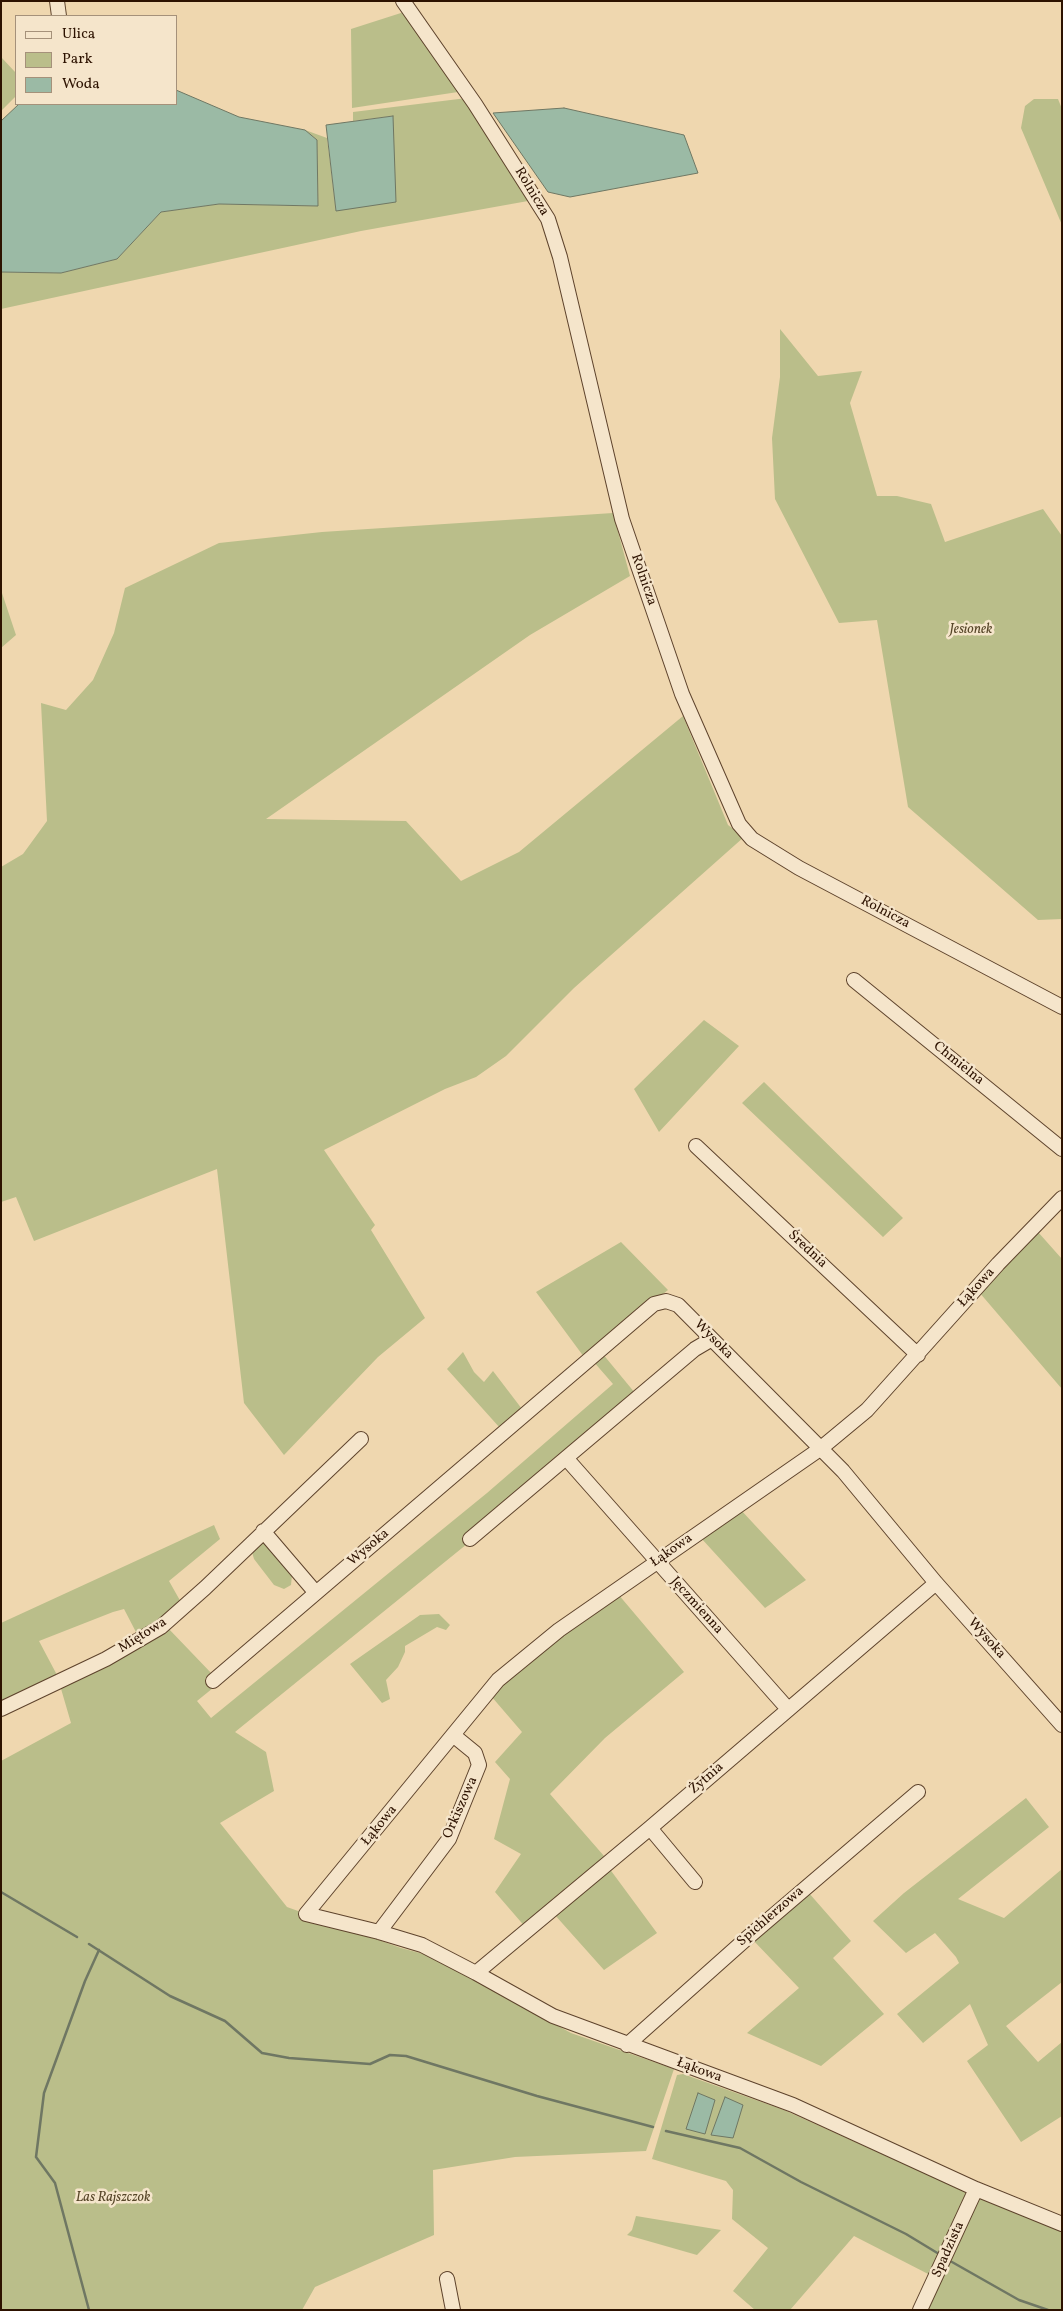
<!DOCTYPE html>
<html>
<head>
<meta charset="utf-8">
<style>
  body { margin:0 }
  #map { position:relative; width:1063px; height:2311px; overflow:hidden; background:#efd7af; font-family:Vollkorn,serif }
  canvas { display:block }
  .frame { position:absolute; inset:0; border:2px solid #2d1200; pointer-events:none }
  .legend { position:absolute; left:15px; top:15px; width:162px; height:90px; box-sizing:border-box; background:#f5e5cb; border:1px solid #a5917a; margin:0; padding:6px 9px; list-style:none; font-size:15px; color:#2d1200 }
  .legend li { display:flex; align-items:center; gap:10px; height:25px }
  .legend b { width:25px; border:1px solid #a5917a }
</style>
</head>
<body>
<div id="map">
<canvas width="1063" height="2311"></canvas>
<div class="frame"></div>
<ul class="legend">
<li><b style="height:6px;background:#f5e5cb"></b>Ulica</li>
<li><b style="height:14px;background:#babe8a"></b>Park</li>
<li><b style="height:14px;background:#9bbaa5"></b>Woda</li>
</ul>
</div>
<script>
const ctx = document.querySelector('canvas').getContext('2d');
ctx.lineJoin = 'round';
function fill(path, color) {
  ctx.fillStyle = color;
  ctx.fill(path, 'evenodd');
}
function toPath(rows) {
  const path = new Path2D();
  for (const r of rows) {
    path.moveTo(r[0], r[1]);
    for (let i = 2; i < r.length; i += 2) path.lineTo(r[i], r[i + 1]);
  }
  return path;
}
function trace(path, color, width, dash) {
  ctx.strokeStyle = color;
  ctx.lineWidth = width;
  ctx.lineCap = dash ? 'butt' : 'round';
  ctx.setLineDash(dash || []);
  ctx.stroke(path);
}
function write(font, color, halo, rows, align = 'center') {
  ctx.font = font + ' Vollkorn,serif';
  ctx.lineWidth = 5;
  ctx.setLineDash([]);
  ctx.textBaseline = 'middle';
  ctx.strokeStyle = halo;
  ctx.fillStyle = color;
  for (const [text, x, y, turn = 0] of rows) {
    ctx.save();
    ctx.translate(x, y);
    ctx.rotate((+turn || 0) * Math.PI / 180);
    ctx.textAlign = isNaN(turn) ? turn : align;
    if (halo) ctx.strokeText(text, 0, 0);
    ctx.fillText(text, 0, 0);
    ctx.restore();
  }
}
fill(toPath([
  [404,12,458,92,352,108,351,29],
  [1,57,16,73,16,96,1,111],
  [467,98,528,201,361,231,1,309,1,272,61,273,117,259,161,212,219,204,318,206,317,140,305,130,327,138,336,211,393,116,353,121,353,112],
  [1034,99,1058,99,1062,109,1062,225,1021,128,1025,106],
  [780,329,818,376,862,371,850,403,877,496,897,496,931,504,945,542,1043,509,1062,536,1062,919,1038,920,908,807,877,620,839,623,775,499,772,438,780,377],
  [613,513,630,576,530,635,266,819,406,821,461,881,519,852,683,716,728,825,744,837,574,988,506,1056,476,1077,445,1089,324,1150,375,1225,371,1230,425,1318,378,1357,284,1455,244,1403,217,1169,34,1241,16,1197,1,1202,1,867,23,854,47,821,41,703,66,710,93,680,114,633,125,588,219,543,322,532],
  [1,590,16,635,1,648],
  [704,1020,739,1046,659,1132,634,1089],
  [764,1082,903,1218,883,1237,742,1103],
  [1038,1232,1062,1259,1062,1389,979,1292],
  [621,1242,668,1290,584,1357,536,1292],
  [463,1352,474,1372,484,1382,493,1371,522,1409,500,1428,447,1369],
  [602,1353,635,1393,462,1538,467,1544,235,1732,266,1752,274,1791,220,1823,287,1907,401,1948,431,1956,571,2033,674,2069,646,2151,515,2157,433,2170,434,2235,315,2287,302,2310,1,2310,1,1761,71,1723,57,1675,1,1702,1,1623,214,1525,220,1539,169,1581,182,1604,170,1615,137,1634,124,1609,113,1612,39,1641,57,1675,167,1627,214,1676,206,1682,213,1688,197,1701,211,1718,487,1493,613,1384,593,1361],
  [740,1509,806,1580,765,1608,701,1538],
  [263,1542,273,1550,292,1575,291,1585,284,1589,274,1585,254,1559,252,1552],
  [618,1594,684,1672,605,1738,550,1794,604,1856,527,1929,495,1892,521,1854,494,1839,510,1779,495,1762,522,1732,491,1696,560,1636],
  [439,1614,450,1625,446,1630,437,1627,405,1646,405,1652,398,1667,386,1680,390,1699,382,1703,350,1664,420,1615],
  [1026,1798,1049,1827,958,1899,1004,1918,1062,1869,1062,1982,1006,2026,1038,2062,1062,2042,1062,2116,1021,2142,967,2061,988,2045,970,2004,923,2043,897,2014,959,1963,956,1957,935,1933,906,1953,873,1921,904,1893],
  [609,1868,657,1933,604,1970,554,1914],
  [808,1892,851,1941,833,1958,884,2014,821,2066,747,2033,799,1988,751,1938],
  [683,2074,784,2110,971,2194,934,2277,854,2236,790,2310,755,2310,733,2291,768,2248,732,2219,733,2190,726,2181,652,2159,677,2075],
  [979,2197,1062,2231,1062,2310,927,2310],
  [636,2216,721,2230,697,2255,627,2235,632,2230]
]), '#babe8a');
const water = toPath([
  [176,90,239,117,305,130,317,140,318,206,219,204,161,212,117,259,61,273,1,272,1,121,19,104,176,104,176,90],
  [564,108,684,135,698,173,570,197,548,192,493,113,564,108],
  [393,116,396,202,336,211,326,125,393,116],
  [698,2093,715,2100,705,2134,686,2129,698,2093],
  [725,2097,743,2105,733,2138,711,2135,725,2097]
]);
fill(water, '#9bbaa5');
trace(water, '#6f7763', 1);
trace(toPath([
  [1,1892,77,1937],
  [89,1944,170,1996,225,2021,262,2053,289,2058,370,2064,390,2055,406,2056,537,2096,653,2127],
  [666,2131,740,2148,801,2182,906,2234,939,2254],
  [952,2262,1019,2300,1048,2310],
  [89,2310,55,2183,36,2157,44,2093,85,1981,99,1950]
]), '#6f7763', 2.5);
const minor = toPath([
  [57,1,59,16],
  [403,1,475,104,548,219,560,257,622,519,682,694,739,824,752,839,799,868,1062,1007],
  [854,980,1062,1149],
  [696,1146,918,1355],
  [1062,1198,998,1264,867,1410,820,1449,559,1630,498,1680,306,1914,379,1932,422,1945,476,1973,553,2016,793,2105,976,2189,1062,2224],
  [566,1458,788,1709],
  [263,1531,316,1593],
  [470,1539,695,1349,712,1339],
  [213,1681,654,1304,666,1301,678,1305,843,1471,936,1583,1062,1725],
  [1,1709,106,1659,161,1627,205,1588,361,1439],
  [650,1828,695,1882],
  [379,1932,449,1839,479,1765,475,1753,453,1735],
  [476,1973,650,1828,936,1583],
  [627,2045,746,1939,918,1792],
  [447,2279,453,2310],
  [920,2310,976,2189]
]);
trace(minor, '#5e432c', 16);
trace(minor, '#f5e5cb', 14);
write('14px', '#2d1200', '#f5e5cb', [
  ["Rolnicza",531,192,59],
  ["Rolnicza",643,580,71],
  ["Rolnicza",885,913,28],
  ["Chmielna",958,1064,39],
  ["Średnia",807,1250,43],
  ["Łąkowa",977,1288,-48],
  ["Wysoka",713,1340,45],
  ["Wysoka",369,1548,-40],
  ["Łąkowa",672,1551,-35],
  ["Jęczmienna",696,1606,48],
  ["Miętowa",143,1636,-32],
  ["Wysoka",986,1639,48],
  ["Żytnia",707,1779,-41],
  ["Orkiszowa",461,1808,-66],
  ["Łąkowa",380,1826,-51],
  ["Spichlerzowa",771,1917,-41],
  ["Łąkowa",699,2071,20],
  ["Spadzista",949,2250,-66]
]);
write('italic 14px', '#574629', '#f5e5cb', [
  ["Jesionek",971,630],
  ["Las Rajszczok",113,2198]
]);
</script>
</body>
</html>
